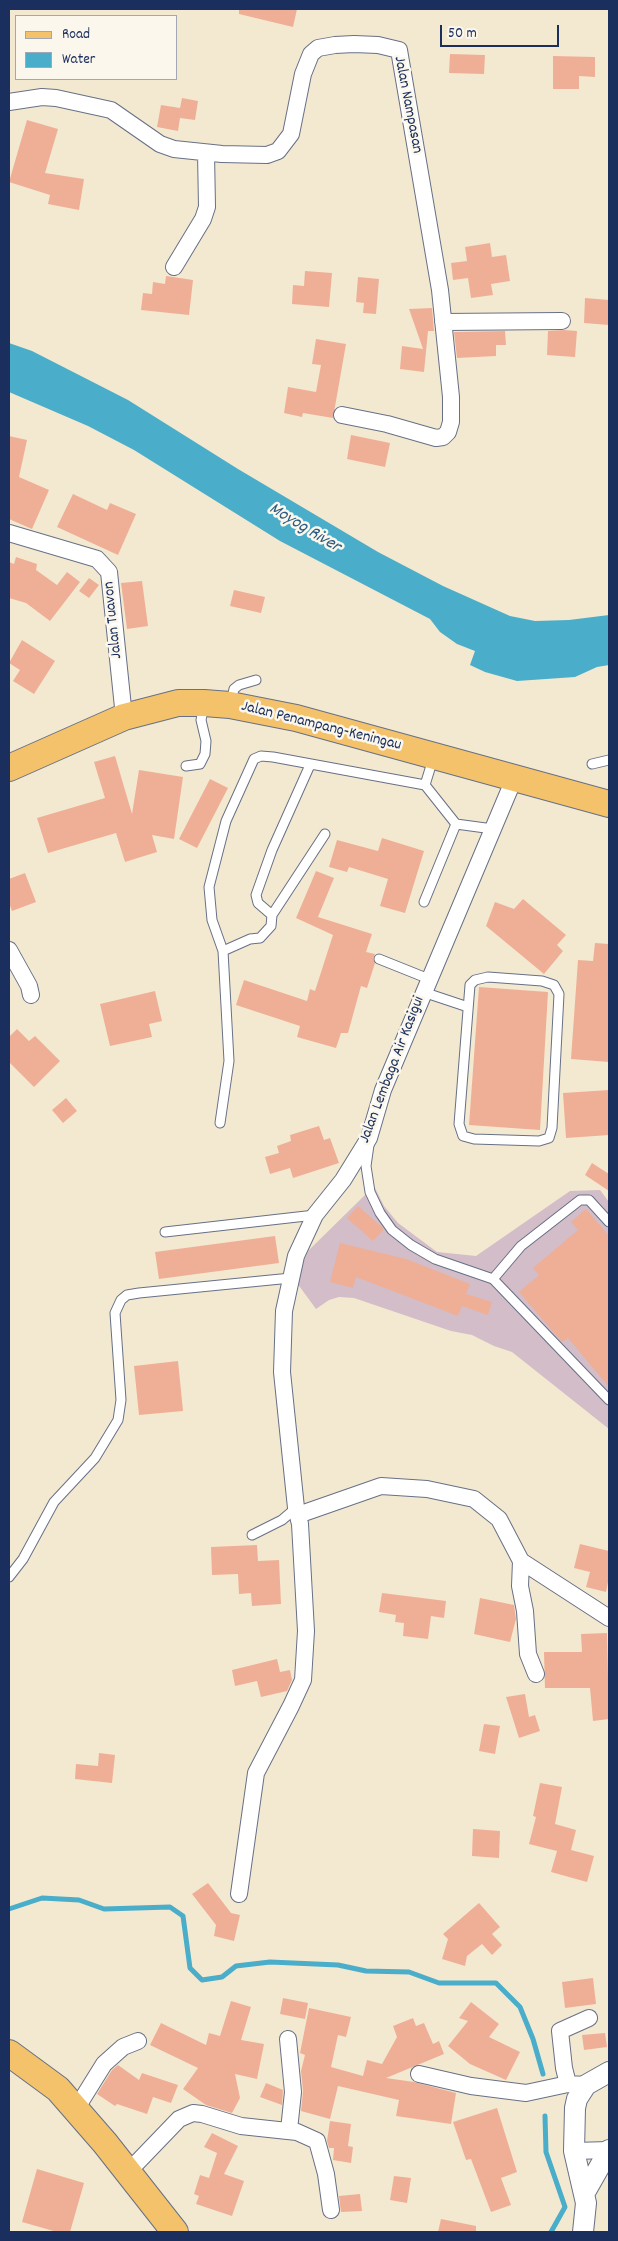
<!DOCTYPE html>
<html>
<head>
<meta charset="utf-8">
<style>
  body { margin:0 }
  #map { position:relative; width:618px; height:2241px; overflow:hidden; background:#f3e9d0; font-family:Dekko,sans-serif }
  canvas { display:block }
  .frame { position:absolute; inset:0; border:10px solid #1b2f5e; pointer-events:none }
  .legend { position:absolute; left:15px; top:15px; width:162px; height:65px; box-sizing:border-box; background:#fbf7ec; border:1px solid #a1a7b3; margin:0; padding:6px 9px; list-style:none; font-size:15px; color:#1b2f5e }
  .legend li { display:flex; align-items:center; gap:10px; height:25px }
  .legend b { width:25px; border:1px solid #a1a7b3 }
  .scale { position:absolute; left:440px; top:25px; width:119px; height:22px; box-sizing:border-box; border:2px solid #1b2f5e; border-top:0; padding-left:6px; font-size:15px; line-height:18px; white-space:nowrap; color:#1b2f5e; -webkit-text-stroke:4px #fbf7ec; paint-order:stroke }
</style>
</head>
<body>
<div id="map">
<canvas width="618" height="2241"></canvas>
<div class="frame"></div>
<ul class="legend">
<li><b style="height:6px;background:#f3c26a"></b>Road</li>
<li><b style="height:14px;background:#4aadc9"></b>Water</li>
</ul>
<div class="scale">50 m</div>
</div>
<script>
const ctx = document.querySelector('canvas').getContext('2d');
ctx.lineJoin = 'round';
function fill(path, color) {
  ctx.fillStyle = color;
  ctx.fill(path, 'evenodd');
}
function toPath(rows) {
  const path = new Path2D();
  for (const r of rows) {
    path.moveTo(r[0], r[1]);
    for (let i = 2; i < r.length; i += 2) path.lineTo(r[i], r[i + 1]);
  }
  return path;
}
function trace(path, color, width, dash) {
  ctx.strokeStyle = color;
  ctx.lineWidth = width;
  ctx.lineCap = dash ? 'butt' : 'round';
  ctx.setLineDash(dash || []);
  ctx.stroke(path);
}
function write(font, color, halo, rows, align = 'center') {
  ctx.font = font + ' Dekko,sans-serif';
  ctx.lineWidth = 5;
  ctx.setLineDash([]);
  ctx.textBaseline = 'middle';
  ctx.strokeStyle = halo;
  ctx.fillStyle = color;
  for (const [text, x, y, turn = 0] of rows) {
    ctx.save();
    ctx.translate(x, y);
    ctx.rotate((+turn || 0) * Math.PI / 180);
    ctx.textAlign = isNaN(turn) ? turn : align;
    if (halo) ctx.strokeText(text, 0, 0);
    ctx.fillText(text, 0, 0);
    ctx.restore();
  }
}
fill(toPath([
  [375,1188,384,1206,398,1223,437,1252,476,1256,570,1191,600,1190,609,1202,609,1429,512,1352,494,1346,472,1335,451,1331,354,1298,339,1297,329,1300,316,1309,297,1283,301,1266,309,1250,365,1195]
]), '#d2bdc8');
fill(toPath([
  [9,343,32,351,128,400,238,469,378,552,443,586,510,616,535,621,569,620,609,615,609,665,597,667,575,677,517,681,485,672,470,665,475,651,457,644,440,632,430,619,280,541,134,450,88,426,9,392]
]), '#4aadc9');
trace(toPath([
  [9,1909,42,1898,79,1900,104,1909,170,1907,183,1916,190,1968,202,1980,222,1977,236,1966,270,1962,338,1965,366,1971,409,1972,439,1983,496,1983,520,2007,533,2039,543,2074],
  [545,2116,546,2152,565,2207,551,2232]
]), '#4aadc9', 5);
fill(toPath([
  [239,9,297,9,293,27,239,14],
  [450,54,485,55,484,74,449,73],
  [553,56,595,57,595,77,579,76,579,89,553,89],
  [182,98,198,101,195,120,180,118,178,131,157,127,161,105,180,108],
  [27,120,58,129,45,173,84,179,79,210,48,204,50,195,9,182],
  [490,243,492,257,506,255,510,281,491,284,493,295,471,298,468,278,453,280,451,263,467,261,465,247],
  [305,271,332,273,329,307,292,304,293,285,304,286],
  [166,276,193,280,189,315,141,310,143,293,152,294,153,282,165,284],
  [358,277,379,279,376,314,363,313,364,303,356,302],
  [585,298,609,300,609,325,584,323],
  [432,308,434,331,428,331,424,372,400,369,402,346,423,349,409,309],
  [564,330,577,331,575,357,547,355,548,331],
  [505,331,506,345,496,345,496,356,457,358,454,332],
  [316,339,346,344,333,418,303,413,302,417,284,413,288,387,316,392,321,365,312,364],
  [351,435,390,443,385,467,347,459],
  [9,436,27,440,19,477,49,490,32,529,9,519],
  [73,494,107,510,110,503,136,514,118,555,57,527],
  [16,557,37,564,36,570,57,585,67,572,80,582,50,621,26,603,9,598,9,562,14,564],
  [89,578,99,585,89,598,79,591],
  [142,581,148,626,127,629,121,583],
  [234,590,265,597,261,613,230,606],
  [22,640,55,661,34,694,13,681,20,670,9,663],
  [115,756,132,814,139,770,183,777,174,839,152,835,157,852,125,862,116,833,48,853,37,818,105,798,94,762],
  [210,779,228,788,197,848,179,839],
  [382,838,424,851,405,913,380,906,388,879,349,867,347,872,329,867,337,840,378,851],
  [316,871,334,878,318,917,372,934,366,952,375,954,373,959,375,963,367,988,361,986,348,1033,341,1033,336,1048,297,1037,300,1026,236,1005,244,980,307,1001,310,989,315,991,333,935,296,918],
  [25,873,36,902,12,911,9,903,9,879],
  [523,899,566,935,557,945,563,951,544,974,486,926,495,902,514,909],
  [595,943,609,944,609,1062,571,1059,578,960,593,961],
  [479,987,548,992,540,1130,469,1125],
  [155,991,162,1021,149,1024,152,1037,110,1046,100,1004],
  [17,1029,29,1041,35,1036,60,1061,34,1087,9,1062,9,1037],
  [609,1090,609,1135,566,1138,563,1093],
  [66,1098,77,1111,63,1123,52,1110],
  [319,1126,324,1140,330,1138,339,1163,293,1178,290,1168,270,1174,265,1157,279,1153,277,1146,291,1141,290,1135],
  [592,1163,609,1174,609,1191,585,1175],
  [358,1206,384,1229,373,1241,347,1218],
  [586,1209,609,1236,609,1387,568,1338,562,1342,519,1292,539,1275,533,1268,578,1230,571,1222],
  [275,1236,279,1263,159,1279,155,1252],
  [340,1243,406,1259,470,1284,466,1294,492,1302,488,1315,462,1306,458,1316,356,1277,353,1288,330,1282],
  [178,1361,183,1411,139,1415,134,1366],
  [580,1544,609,1551,609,1577,606,1592,586,1587,590,1572,574,1568],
  [257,1545,258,1561,279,1560,281,1604,252,1606,251,1593,239,1594,238,1574,212,1575,211,1547],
  [382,1593,446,1601,444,1618,431,1616,428,1639,403,1636,404,1623,395,1622,396,1615,379,1612],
  [480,1598,514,1605,516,1619,510,1642,474,1634],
  [607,1633,609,1719,593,1721,590,1688,545,1688,544,1652,582,1652,581,1634],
  [277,1659,280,1672,290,1670,292,1680,287,1691,261,1697,257,1681,235,1686,232,1670],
  [525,1694,529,1717,535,1715,540,1731,519,1738,506,1697],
  [484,1724,500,1726,495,1754,479,1751],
  [99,1753,115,1755,112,1783,75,1779,76,1764,98,1766],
  [540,1783,562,1787,555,1824,576,1830,571,1850,594,1856,587,1882,551,1872,557,1851,529,1844,536,1817,533,1816],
  [473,1829,500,1831,499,1858,472,1856],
  [208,1883,231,1913,240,1915,234,1941,214,1936,216,1925,192,1894],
  [479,1903,500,1927,492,1934,502,1945,492,1955,482,1944,467,1956,465,1966,442,1959,448,1939,443,1934],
  [593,1978,596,2004,565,2008,562,1982],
  [283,1998,308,2003,305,2019,280,2014],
  [231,2001,251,2007,241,2040,264,2044,257,2079,235,2074,240,2098,232,2113,206,2105,183,2089,198,2068,150,2045,161,2023,206,2045,209,2033,220,2036],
  [471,2002,499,2024,489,2037,520,2052,506,2080,470,2064,448,2046,468,2021,459,2018],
  [309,2008,351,2017,346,2037,338,2035,331,2067,363,2076,367,2060,382,2064,397,2037,393,2026,413,2018,416,2026,424,2023,433,2044,439,2041,444,2054,386,2078,414,2082,456,2093,451,2124,396,2116,399,2100,338,2086,330,2119,301,2111,303,2091,301,2071,305,2055,300,2053],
  [605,2033,607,2047,584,2050,582,2035],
  [118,2065,139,2080,142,2073,178,2085,171,2103,153,2097,147,2114,117,2104,115,2106,97,2094,112,2070],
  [266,2083,283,2090,282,2105,260,2097],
  [497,2108,517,2172,501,2178,511,2205,491,2212,471,2159,466,2160,453,2122],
  [330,2121,351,2124,348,2146,353,2147,351,2163,333,2160,334,2148,329,2148,327,2141],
  [212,2133,238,2146,224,2174,244,2181,232,2216,196,2204,199,2196,194,2194,200,2175,209,2178,217,2153,204,2147],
  [37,2169,84,2183,70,2232,57,2232,22,2222],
  [394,2176,411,2178,407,2203,390,2200],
  [360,2194,362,2211,341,2212,339,2196],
  [441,2219,476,2226,476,2232,438,2232]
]), '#efaf96');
const service = toPath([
  [231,702,234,689,239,685,256,680],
  [592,764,609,760],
  [186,766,200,764,205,754,206,741,201,720,204,705],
  [425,785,433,759],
  [424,902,456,824],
  [272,915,325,834],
  [223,951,212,920,209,887,226,821,254,759,261,756,273,757,425,785,456,824,493,829],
  [379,959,429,979],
  [488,977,542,981,554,985,559,994,552,1128,549,1138,539,1141,474,1139,463,1136,459,1124,470,985,475,980,488,977],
  [423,992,468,1007],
  [220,1123,229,1061,223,951,250,939,260,938,271,926,272,915,258,903,256,895,272,850,310,765],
  [369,1145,366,1166,370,1192,380,1213,392,1230,411,1245,435,1259,493,1279,609,1400],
  [165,1232,315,1215],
  [493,1279,521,1246,580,1200,589,1200,609,1222],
  [252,1535,282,1520,296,1508],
  [9,1577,23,1559,54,1502,95,1458,118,1420,121,1400,115,1313,121,1300,127,1295,139,1293,291,1278]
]);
const minor = toPath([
  [9,102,42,97,56,98,111,110,160,144,174,149,222,154,267,155,278,151,291,134,303,74,311,54,318,48,335,45,354,44,378,45,399,50,440,290,451,397,451,422,448,432,443,437,436,438,387,424,342,415],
  [174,267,203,219,207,207,206,153],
  [443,322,562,321],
  [9,533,97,559,109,572,124,717],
  [9,950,29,986,31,995],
  [298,1515,381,1486,427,1489,474,1499,499,1519,521,1561,520,1586,525,1611,528,1654,536,1674],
  [521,1561,609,1618],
  [239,1894,256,1773,291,1706,303,1680,306,1631,300,1524,296,1508,282,1372,284,1311,296,1256,315,1215,343,1180,369,1138,383,1090,514,779],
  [288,2039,293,2092,289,2130],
  [419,2074,471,2086,526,2093,568,2084,586,2085],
  [568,2084,564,2068,560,2031,589,2018],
  [76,2109,104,2064,123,2047,138,2041],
  [574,2151,609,2150],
  [128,2172,179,2119,193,2113,202,2114,241,2126,297,2132,317,2141,326,2174,331,2210]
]);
const tertiary = toPath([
  [584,2194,609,2150],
  [583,2232,586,2203,574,2151,575,2108,577,2099,586,2085,609,2072]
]);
const primary = toPath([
  [9,768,124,717,178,703,204,703,230,705,296,718,609,804],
  [9,2053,58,2089,105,2143,175,2232]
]);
trace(service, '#677086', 11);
trace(minor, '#677086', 18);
trace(tertiary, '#677086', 22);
trace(primary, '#677086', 28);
trace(service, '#fff', 9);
trace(minor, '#fff', 16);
trace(tertiary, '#fff', 20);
trace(primary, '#f3c26a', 26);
write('16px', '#1b2f5e', '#fbf7ec', [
  ["Jalan Nampasan",407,105,79],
  ["Jalan Tuavon",114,620,-96],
  ["Jalan Penampang-Keningau",321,727,14],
  ["Jalan Lembaga Air Kasigui",393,1070,-69]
]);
write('italic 18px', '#2b5b83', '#fbf7ec', [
  ["Moyog River",304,529,31]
]);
</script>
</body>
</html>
